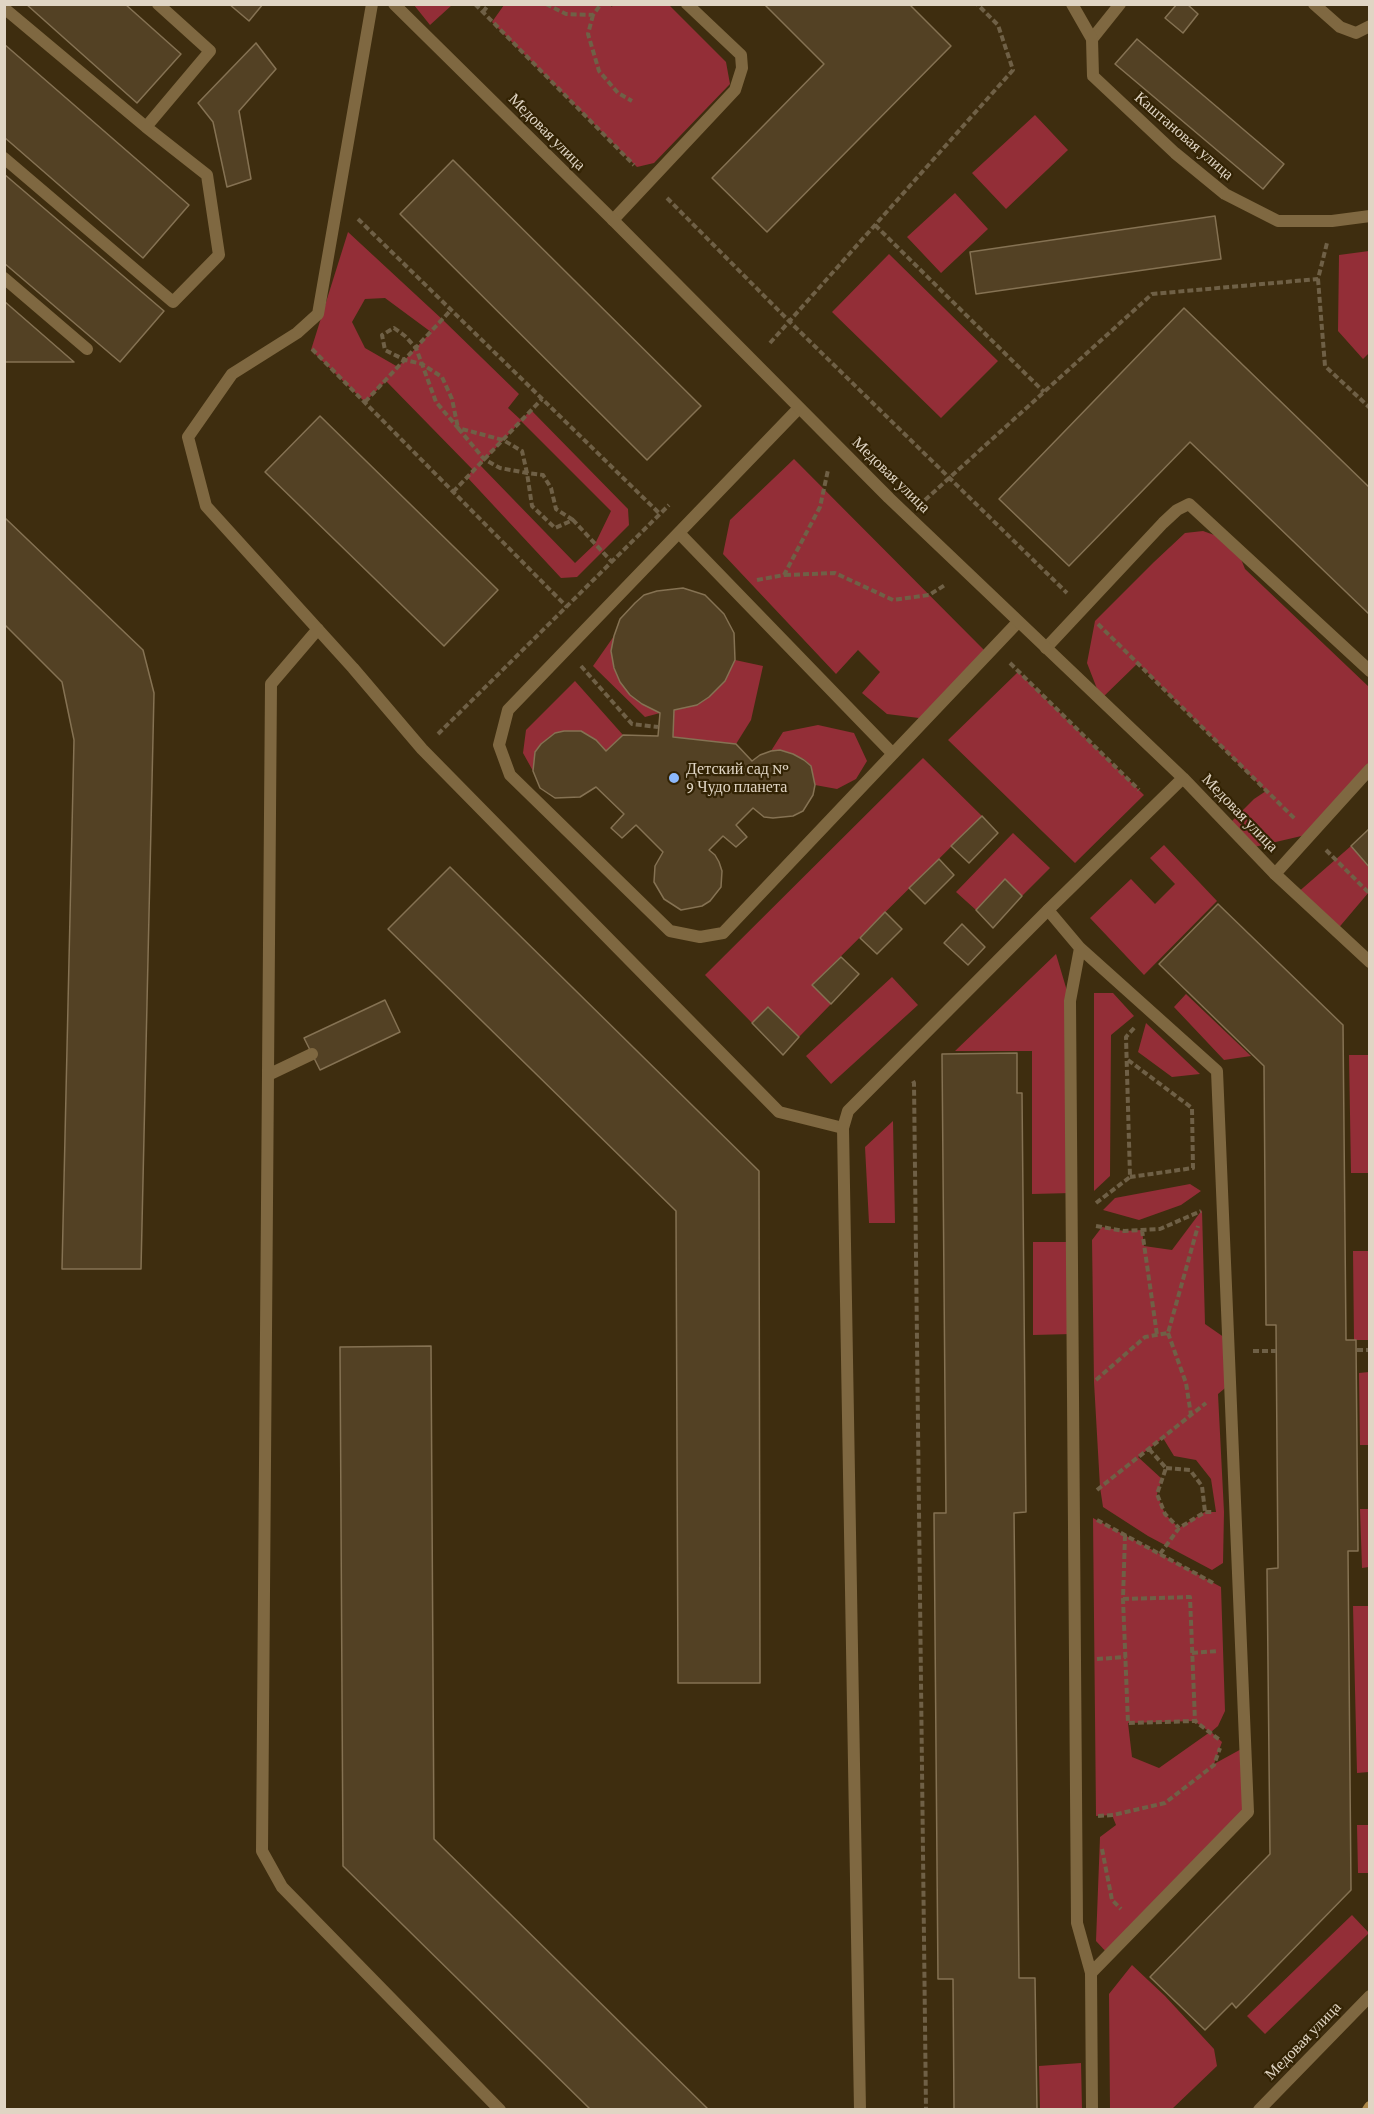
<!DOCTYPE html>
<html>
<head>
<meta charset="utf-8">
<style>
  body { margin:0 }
  #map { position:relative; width:1374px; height:2114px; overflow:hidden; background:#3e2d0f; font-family:"Crimson Pro",serif }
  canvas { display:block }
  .frame { position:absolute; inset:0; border:6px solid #e0d5c4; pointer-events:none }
</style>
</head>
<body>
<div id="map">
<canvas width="1374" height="2114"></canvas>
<div class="frame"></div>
</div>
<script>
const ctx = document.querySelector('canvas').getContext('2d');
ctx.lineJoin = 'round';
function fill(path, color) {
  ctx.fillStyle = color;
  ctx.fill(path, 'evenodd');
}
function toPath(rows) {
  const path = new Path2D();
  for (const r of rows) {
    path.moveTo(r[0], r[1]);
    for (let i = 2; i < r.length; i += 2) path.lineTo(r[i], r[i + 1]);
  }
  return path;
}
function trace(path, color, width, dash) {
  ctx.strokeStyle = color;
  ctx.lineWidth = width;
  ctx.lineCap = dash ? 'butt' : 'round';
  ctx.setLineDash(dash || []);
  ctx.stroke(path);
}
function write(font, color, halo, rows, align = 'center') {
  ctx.font = font + ' "Crimson Pro",serif';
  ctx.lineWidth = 4.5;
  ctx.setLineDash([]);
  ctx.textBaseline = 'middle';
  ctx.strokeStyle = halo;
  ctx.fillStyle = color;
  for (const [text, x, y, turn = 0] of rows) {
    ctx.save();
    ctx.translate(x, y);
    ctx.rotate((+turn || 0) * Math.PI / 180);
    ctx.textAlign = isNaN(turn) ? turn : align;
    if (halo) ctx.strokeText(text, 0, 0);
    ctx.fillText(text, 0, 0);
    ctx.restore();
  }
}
fill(toPath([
  [414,5,414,4,452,5,430,25],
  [610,5,612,7,613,4,669,5,726,62,730,84,654,163,637,167,492,22,504,5],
  [1035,115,1068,150,1006,209,972,173],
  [955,193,988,229,941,273,907,237],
  [348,232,443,320,519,394,508,408,521,420,531,410,628,509,629,525,577,577,561,578,467,477,473,470,386,381,365,402,311,350],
  [385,298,431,332,398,367,365,348,352,322,365,299],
  [521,421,611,511,595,544,575,563,480,465],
  [1369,251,1369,353,1363,359,1338,331,1339,255],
  [889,254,998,361,941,418,832,312],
  [794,459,988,654,927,719,887,714,862,693,880,672,858,650,836,674,723,554,730,520],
  [1203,531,1217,536,1241,559,1245,569,1369,687,1369,769,1310,834,1250,848,1228,825,1254,799,1266,791,1138,663,1101,699,1087,663,1095,621,1154,562,1185,533],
  [614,636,611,651,614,668,620,682,660,713,645,717,593,666],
  [735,660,763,666,751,720,736,744,673,737,674,710,697,705,709,697,725,681],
  [1018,672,1144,795,1075,863,948,740],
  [575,681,623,735,606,751,596,740,581,731,555,733,541,744,535,752,533,771,523,753,526,730],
  [818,725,854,733,867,761,856,779,837,789,815,785,811,766,804,759,780,750,771,751,783,732],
  [923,758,982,816,812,985,831,1004,799,1037,768,1007,752,1023,705,975],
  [1013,833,1050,868,1022,896,1005,879,976,910,956,892],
  [1164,845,1217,901,1144,975,1090,918,1131,879,1155,904,1175,884,1150,858],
  [1351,846,1369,868,1369,892,1336,931,1296,894],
  [1056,954,1070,1001,1072,1193,1032,1194,1032,1051,955,1051],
  [892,977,918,1005,831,1084,806,1056],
  [1094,993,1113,993,1134,1016,1111,1035,1110,1176,1094,1191],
  [1186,994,1251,1056,1224,1060,1174,1007],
  [1146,1023,1200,1074,1172,1077,1138,1052],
  [1349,1055,1369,1055,1369,1173,1351,1173],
  [893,1121,895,1223,869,1223,865,1147],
  [1190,1184,1201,1191,1181,1205,1139,1220,1103,1210,1115,1198],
  [1202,1210,1205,1324,1228,1340,1230,1384,1218,1394,1224,1512,1223,1563,1212,1570,1148,1536,1103,1507,1100,1487,1094,1382,1092,1240,1102,1227,1124,1231,1142,1230,1144,1246,1172,1250],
  [1163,1438,1174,1456,1196,1460,1211,1479,1216,1512,1205,1512,1179,1528,1165,1514,1157,1494,1162,1479,1138,1457],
  [1033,1242,1072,1242,1072,1334,1033,1335],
  [1353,1251,1369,1251,1369,1340,1354,1340],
  [1369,1372,1369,1445,1360,1445,1359,1373],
  [1360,1509,1369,1509,1369,1567,1362,1568],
  [1093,1518,1221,1587,1225,1711,1218,1726,1211,1732,1222,1742,1214,1764,1245,1747,1248,1812,1109,1955,1096,1941,1100,1837,1116,1825,1112,1815,1096,1816],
  [1194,1721,1210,1732,1159,1768,1132,1757,1128,1723],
  [1353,1606,1369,1606,1369,1772,1357,1773],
  [1357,1825,1369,1825,1369,1873,1358,1873],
  [1352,1915,1369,1933,1265,2034,1247,2016],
  [1132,1965,1165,1996,1214,2049,1217,2066,1172,2109,1110,2109,1109,1994],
  [1081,2063,1082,2109,1040,2109,1039,2066]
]), '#932e37');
const building = toPath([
  [26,4,125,4,181,54,137,103,26,4],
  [229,4,263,4,249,21,229,4],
  [764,4,909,4,951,46,767,232,712,178,824,64,764,4],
  [1177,4,1187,4,1198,14,1183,33,1165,18,1177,4],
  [1137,39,1284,164,1263,189,1115,64,1137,39],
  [256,43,276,69,239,111,251,179,227,187,213,122,198,103,256,43],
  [4,44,189,205,143,258,4,137,4,44],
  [453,160,701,406,647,460,400,214,453,160],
  [4,174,164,311,120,362,4,263,4,174],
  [1215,216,1221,259,976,294,970,252,1215,216],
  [4,301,74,362,4,362,4,301],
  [1184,308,1370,488,1370,615,1190,442,1069,566,999,499,1184,308],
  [320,416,498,590,444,646,265,472,320,416],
  [4,517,143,650,154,693,141,1269,62,1269,74,740,62,682,4,624,4,517],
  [683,588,705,595,724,614,734,633,735,660,725,681,709,697,697,705,674,710,673,737,736,744,752,761,760,755,771,751,780,750,793,754,804,760,811,766,815,785,813,795,803,811,793,816,773,818,764,817,753,808,736,825,747,837,736,847,723,836,709,850,715,855,719,862,722,871,721,887,710,901,702,906,681,910,664,899,654,882,655,866,663,852,636,825,622,838,611,828,624,814,596,787,580,797,555,798,540,788,533,771,535,752,541,744,555,733,564,731,581,731,596,740,606,751,623,735,658,736,660,713,642,704,630,695,620,682,614,668,611,651,614,636,620,619,635,603,644,595,657,591,683,588],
  [982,816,998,833,969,863,951,846,982,816],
  [1370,828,1370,868,1351,846,1370,828],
  [939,859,954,875,925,904,909,888,939,859],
  [450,867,759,1171,760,1683,678,1683,676,1211,388,929,450,867],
  [1005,879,1022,896,993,928,976,910,1005,879],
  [1218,904,1343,1025,1346,1340,1356,1340,1358,1551,1348,1551,1351,1890,1236,2008,1232,2003,1205,2030,1150,1977,1270,1854,1267,1569,1278,1568,1276,1325,1266,1325,1264,1066,1159,964,1218,904],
  [885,912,902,929,877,954,860,938,885,912],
  [962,924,985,947,968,965,944,943,962,924],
  [841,957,859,974,831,1004,812,985,841,957],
  [385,1000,400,1032,320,1070,304,1038,385,1000],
  [768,1007,799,1037,783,1055,752,1023,768,1007],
  [1017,1053,1017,1093,1022,1093,1026,1512,1014,1513,1019,1978,1035,1978,1037,2110,954,2110,953,1979,938,1979,934,1513,946,1513,942,1054,1017,1053],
  [431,1346,434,1839,709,2110,591,2110,343,1866,340,1347,431,1346]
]);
fill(building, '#534124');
trace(building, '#857253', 1.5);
trace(toPath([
  [475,4,634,165],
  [546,4,566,14,593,15,601,4],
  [483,12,489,4],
  [593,15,588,34,599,71,618,93,632,101],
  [667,198,789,321,1067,593],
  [358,219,660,514],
  [875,225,1044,392],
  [1318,279,1325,366,1370,408],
  [770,343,1013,70,998,25,977,4],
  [312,349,567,607],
  [365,402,451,310],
  [453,492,542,399],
  [925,500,1152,294,1318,279,1327,243],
  [573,520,556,509,551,488,543,475,527,473,500,468,484,459,458,428,452,399,442,377,422,364,405,360,385,350,382,335,394,328,405,336,416,348,422,364,436,402,458,428,503,440,522,451,527,473,532,506,555,528,573,520,612,562],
  [785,575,835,573,893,600,929,595,945,585],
  [757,580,784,575,820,507,828,470],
  [1098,624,1295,819],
  [1010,663,1139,790],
  [581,666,632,724,658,727],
  [438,734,669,505],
  [1326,850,1370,894],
  [1128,1060,1192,1108,1193,1168,1130,1177],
  [913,1081,914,1083,926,2110],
  [1096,1203,1130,1177,1126,1037,1135,1027],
  [1096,1226,1124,1231,1160,1229,1201,1211],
  [1142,1230,1157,1335],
  [1168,1333,1186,1383,1191,1415],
  [1357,1350,1370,1350],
  [1253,1351,1276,1351],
  [1096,1380,1145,1337,1168,1333,1198,1226],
  [1149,1449,1166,1468,1157,1494,1165,1514,1179,1528],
  [1166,1468,1190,1470,1202,1486,1205,1512],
  [1097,1490,1206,1403],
  [1097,1520,1215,1584],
  [1125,1535,1123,1599,1128,1723,1195,1721,1221,1741],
  [1160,1554,1179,1528,1205,1512,1213,1512],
  [1123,1599,1190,1597,1195,1721],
  [1192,1653,1218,1651],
  [1097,1659,1126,1657],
  [1098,1816,1113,1815,1165,1803,1214,1765,1220,1748],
  [1102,1849,1112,1900,1121,1909]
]), '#6f6046', 4, [6, 3]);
trace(toPath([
  [372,4,318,314,297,333,232,374,188,437,206,506,353,668,422,749,779,1112,843,1128],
  [1314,4,1340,27,1356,33,1370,26],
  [4,8,146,127],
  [1092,39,1120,4],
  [4,158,173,302,219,255,207,175,146,127,210,51,158,4],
  [613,220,735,90,742,68,741,55,687,4],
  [4,278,87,349],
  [799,408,508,710,499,745,510,775,670,931,700,937,723,933,1018,622],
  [679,533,893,754],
  [318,629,271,684,262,1851,282,1887,500,2110],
  [1046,648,1163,523,1177,510,1189,504,1370,671],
  [1275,874,1370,769],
  [1048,910,1080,948,1217,1071,1248,1812,1091,1973,1092,2110],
  [1080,948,1070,1001,1077,1923,1091,1973],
  [268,1075,312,1054]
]), '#7f6841', 12);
trace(toPath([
  [394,4,613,220,889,498,1183,778,1275,874,1370,962],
  [1072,4,1092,39,1093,76,1175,153,1225,194,1278,221,1332,221,1370,216],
  [860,2110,843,1128,848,1111,1048,910,1183,778],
  [1259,2110,1370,1996]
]), '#7f6841', 12);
trace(toPath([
  [1368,2110,1370,2107]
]), '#ac8645', 12);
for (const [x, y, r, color] of [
  [674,778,6,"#8db9fc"]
]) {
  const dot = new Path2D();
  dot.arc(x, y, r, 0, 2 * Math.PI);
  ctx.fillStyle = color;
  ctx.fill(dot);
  trace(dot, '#332304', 2);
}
write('16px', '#e0d5c4', '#332304', [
  ["Медовая улица",547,132,45],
  ["Каштановая улица",1184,136,41],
  ["Медовая улица",891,475,44],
  ["Медовая улица",1240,813,46],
  ["Медовая улица",1303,2041,-46]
]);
write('16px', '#e0d5c4', '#332304', [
  ["Детский сад №",686,769],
  ["9 Чудо планета",686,787]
], 'left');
</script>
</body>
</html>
